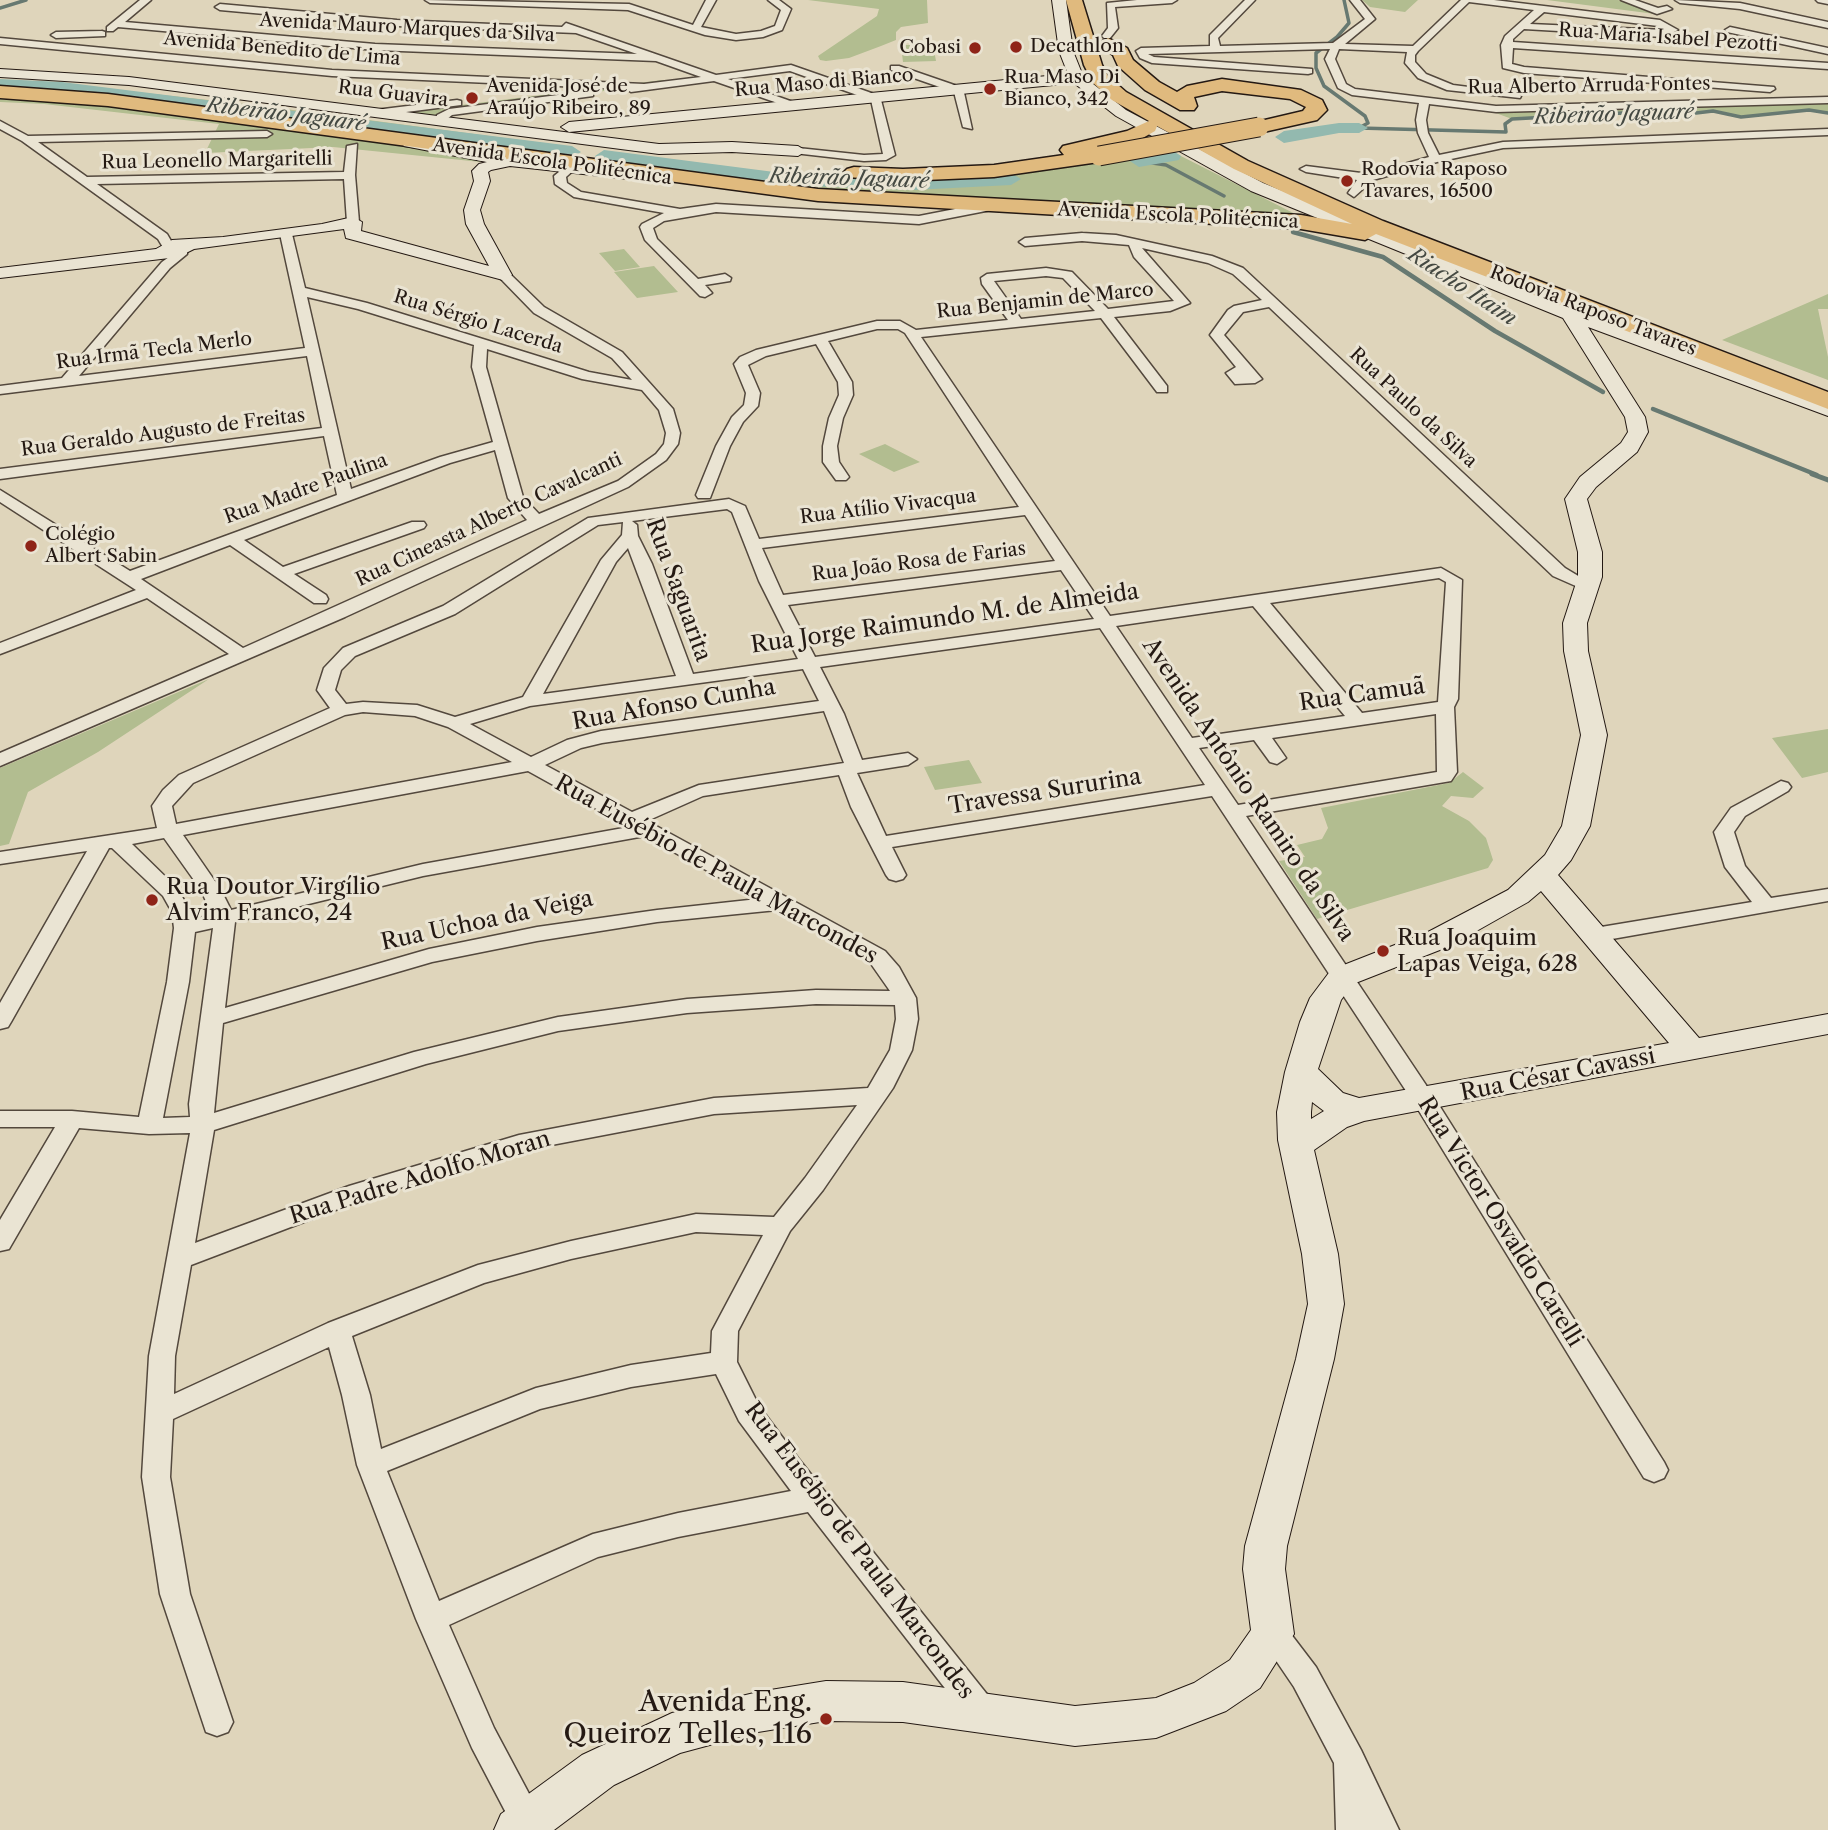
<!DOCTYPE html>
<html>
<head>
<meta charset="utf-8">
<style>
  body { margin:0 }
  canvas { display:block; background:#dfd5bb }
</style>
</head>
<body>
<canvas width="1828" height="1830"></canvas>
<script>
const ctx = document.querySelector('canvas').getContext('2d');
ctx.lineJoin = 'round';
function fill(path, color) {
  ctx.fillStyle = color;
  ctx.fill(path, 'evenodd');
}
function toPath(rows) {
  const path = new Path2D();
  for (const r of rows) {
    path.moveTo(r[0], r[1]);
    for (let i = 2; i < r.length; i += 2) path.lineTo(r[i], r[i + 1]);
  }
  return path;
}
function trace(path, color, width, dash) {
  ctx.strokeStyle = color;
  ctx.lineWidth = width;
  ctx.lineCap = dash ? 'butt' : 'round';
  ctx.setLineDash(dash || []);
  ctx.stroke(path);
}
function write(font, color, halo, rows, align = 'center') {
  ctx.font = font + ' "Libre Caslon Text",serif';
  ctx.lineWidth = 6;
  ctx.setLineDash([]);
  ctx.textBaseline = 'middle';
  ctx.strokeStyle = halo;
  ctx.fillStyle = color;
  for (const [text, x, y, turn = 0] of rows) {
    ctx.save();
    ctx.translate(x, y);
    ctx.rotate((+turn || 0) * Math.PI / 180);
    ctx.textAlign = isNaN(turn) ? turn : align;
    if (halo) ctx.strokeText(text, 0, 0);
    ctx.fillText(text, 0, 0);
    ctx.restore();
  }
}
fill(toPath([
  [808,0,927,0,928,23,901,27,896,32,896,40,881,46,849,58,826,61,820,60,818,56,877,16,879,9],
  [1362,0,1418,0,1405,12,1370,7],
  [1547,0,1618,0,1656,12,1655,14],
  [901,45,933,45,936,61,903,62],
  [662,80,679,82,446,110,435,118,397,113],
  [0,82,81,86,263,106,572,147,481,162,333,147,205,153,219,124,44,104,0,102],
  [1828,103,1828,113,1809,110,1741,117,1713,111,1671,116,1622,113,1512,119,1493,112],
  [1173,152,1309,221,752,183,766,173,861,180,946,179,1033,172],
  [624,249,640,267,615,271,599,253],
  [654,266,678,292,637,298,614,272],
  [1828,294,1828,309,1818,309,1828,357,1828,380,1722,340],
  [885,444,920,462,894,472,859,454],
  [209,679,98,752,28,792,9,844,0,846,0,768],
  [1828,729,1828,772,1802,778,1772,738],
  [969,760,982,783,935,790,924,767],
  [1463,772,1484,788,1473,798,1451,796,1442,806,1469,821,1486,838,1493,860,1488,868,1317,919,1279,861,1305,857,1297,845,1322,839,1328,828,1321,808,1449,783]
]), '#b2bd90');
trace(toPath([
  [1344,0,1349,23,1337,37,1316,53,1316,68,1324,86,1365,116,1368,123,1359,128],
  [0,8,26,0],
  [1359,128,1506,132,1505,124,1512,119,1622,113,1671,116,1713,111,1741,117,1809,110,1828,113],
  [1139,161,1166,165,1224,196]
]), '#677971', 3.5);
trace(toPath([
  [1293,232,1383,257,1495,331,1603,392],
  [1653,409,1817,475]
]), '#677971', 4.5);
trace(toPath([
  [1812,474,1828,480]
]), '#677971', 5);
fill(toPath([
  [0,79,62,82,572,146,581,152,572,158,62,92,0,89,0,79],
  [1339,123,1359,123,1368,128,1359,133,1339,133,1284,143,1275,137,1284,131,1339,123],
  [604,150,782,173,913,178,1011,173,1021,179,1011,185,913,190,782,185,597,160,595,156,604,150],
  [1172,150,1181,156,1179,160,1139,167,1130,161,1132,157,1172,150]
]), '#93b9af');
const street = toPath([
  [140,0,151,0,125,22,375,44,637,54,576,33,397,26,220,10,215,7,220,4,397,20,562,27,566,23,716,75,791,65,880,96,895,155,886,160,864,161,794,153,794,149,798,148,864,155,883,154,871,100,790,71,728,79,796,103,796,107,792,108,714,81,631,92,626,89,332,76,0,44,0,38,332,70,644,84,701,77,656,61,375,50,118,27,113,31,107,31,107,27,140,0],
  [425,0,629,4,693,25,706,0,716,0,701,27,736,34,761,31,775,26,781,10,768,0,779,0,791,9,782,30,763,37,736,40,705,35,628,10,430,3,425,0],
  [1137,0,1177,0,1172,3,1115,7,1118,28,1110,38,1104,38,1102,36,1108,28,1107,3,1137,0],
  [1245,0,1255,0,1218,38,1220,46,1333,43,1365,19,1350,0,1360,0,1375,19,1345,44,1413,46,1461,0,1494,0,1660,20,1678,30,1663,37,1524,29,1513,39,1513,42,1828,63,1828,69,1513,48,1512,64,1524,67,1774,87,1775,89,1770,92,1524,73,1503,68,1501,45,1505,36,1534,10,1469,2,1418,51,1415,55,1415,62,1426,74,1453,85,1516,93,1521,96,1520,98,1447,90,1418,78,1405,63,1407,52,1339,49,1335,59,1346,84,1355,89,1496,106,1828,97,1828,103,1496,112,1429,104,1426,120,1428,133,1439,155,1503,142,1828,129,1828,135,1503,148,1437,162,1373,180,1354,197,1348,193,1357,180,1306,172,1300,169,1306,166,1369,174,1429,157,1418,133,1416,120,1419,103,1352,95,1338,88,1325,59,1330,49,1148,54,1154,57,1312,69,1312,73,1308,74,1152,63,1140,58,1136,51,1141,48,1210,46,1210,35,1245,0],
  [1544,12,1658,26,1665,30,1530,24,1544,12],
  [1621,0,1635,0,1658,8,1667,6,1672,9,1657,14,1621,0],
  [1675,0,1740,3,1828,22,1828,28,1740,9,1680,3,1675,0],
  [1816,0,1828,0,1828,4,1818,2,1816,0],
  [1730,27,1828,48,1828,54,1727,32,1725,30,1730,27],
  [102,31,105,32,105,36,56,38,51,35,56,32,102,31],
  [891,66,899,66,963,88,972,129,963,127,954,92,891,70,891,66],
  [589,91,593,92,593,96,452,115,441,124,436,121,437,115,449,109,589,91],
  [457,100,461,101,461,105,375,116,370,113,375,110,457,100],
  [0,121,28,136,267,131,272,134,267,137,38,142,87,177,344,172,347,146,357,144,355,175,359,222,353,226,347,222,344,179,97,184,167,234,174,246,168,250,164,249,158,239,22,141,0,129,0,121],
  [565,167,575,169,566,177,567,183,581,192,680,209,716,204,919,216,991,202,997,206,991,210,919,224,716,212,664,221,653,228,657,239,698,279,725,274,731,278,730,281,705,285,712,293,705,297,700,296,645,240,640,227,642,224,664,213,574,197,555,184,554,176,565,167],
  [286,230,292,234,305,288,367,303,589,372,632,380,612,358,534,313,497,275,503,271,508,272,544,307,622,352,673,409,680,433,678,444,666,460,628,487,345,617,0,766,0,753,229,654,147,598,0,654,0,643,136,590,0,502,0,490,130,571,337,495,324,436,0,479,0,469,322,428,307,356,0,394,0,386,62,378,162,262,183,247,187,248,187,254,170,268,79,376,305,348,280,234,286,230],
  [307,297,358,309,474,345,472,367,493,442,440,457,351,489,307,297],
  [487,349,582,379,642,390,659,410,666,433,664,444,656,454,618,481,539,514,523,497,486,367,487,349],
  [495,450,508,498,527,520,243,648,141,579,230,545,314,603,326,603,328,599,326,595,294,574,424,528,426,525,424,522,412,522,283,567,244,540,450,463,495,450],
  [1082,233,1116,235,1212,256,1243,268,1565,568,1595,586,1587,591,1553,576,1269,307,1243,312,1224,335,1262,379,1255,383,1235,384,1226,373,1236,367,1210,335,1228,310,1234,306,1262,300,1233,274,1208,263,1142,248,1190,303,1170,311,1114,317,1167,386,1167,392,1157,392,1101,318,921,337,1110,616,1441,568,1462,580,1458,699,1454,707,1457,772,1451,781,1246,816,1432,1094,1664,1462,1668,1470,1664,1478,1654,1482,1644,1478,1416,1106,1212,796,892,847,906,875,903,879,896,881,889,879,886,875,851,807,839,775,703,796,647,821,885,951,899,967,916,998,918,1019,912,1050,893,1088,823,1190,790,1231,738,1331,737,1362,759,1406,798,1458,994,1703,999,1713,994,1723,983,1727,972,1723,808,1512,678,1537,598,1557,449,1625,494,1728,543,1820,539,1830,515,1830,472,1748,416,1619,357,1465,342,1395,329,1347,173,1419,170,1477,190,1594,233,1722,228,1732,217,1736,206,1732,160,1594,142,1477,149,1356,190,1133,149,1134,79,1128,9,1249,0,1251,0,1220,55,1127,0,1127,0,1111,72,1111,139,1117,167,982,174,928,172,912,163,896,112,848,109,848,11,1022,8,1027,0,1029,0,1003,87,851,0,864,0,852,157,828,152,806,163,790,179,775,330,708,317,690,324,668,343,648,443,606,588,518,729,499,745,506,759,539,1019,507,905,333,898,329,877,329,828,341,852,382,853,395,843,418,837,446,839,462,849,477,846,480,836,480,823,462,823,446,829,418,839,395,838,382,816,344,766,356,748,365,760,393,758,406,743,422,730,446,710,498,698,498,696,495,716,446,732,417,744,405,746,393,734,364,740,357,756,350,877,321,900,321,916,330,1008,320,982,284,981,278,987,274,1046,268,1072,272,1108,309,1174,301,1134,257,1129,245,1082,241,1025,246,1019,242,1025,238,1082,233],
  [1046,276,1063,278,1095,311,1021,319,994,281,1046,276],
  [727,509,732,512,759,581,798,659,693,674,652,564,638,536,637,525,632,521,727,509],
  [1025,515,1055,561,783,595,762,548,1025,515],
  [623,522,622,535,601,560,523,697,455,717,417,705,363,702,346,704,335,690,341,670,355,656,455,614,598,525,623,522],
  [628,548,676,676,543,694,616,562,628,548],
  [1061,570,1094,619,815,657,788,605,1061,570],
  [1439,578,1446,582,1438,702,1362,713,1270,603,1439,578],
  [1253,606,1345,716,1192,738,1116,626,1253,606],
  [1100,628,1205,785,886,836,857,773,908,765,917,759,908,753,862,760,844,714,820,667,1100,628],
  [803,669,819,701,601,731,567,740,531,757,470,724,530,706,803,669],
  [824,711,844,763,699,785,632,812,545,765,581,748,602,743,824,711],
  [363,712,415,716,448,727,512,762,176,824,172,806,193,783,345,715,363,712],
  [1436,714,1437,772,1238,805,1199,748,1254,740,1270,762,1277,764,1286,758,1272,738,1436,714],
  [528,771,629,827,423,864,231,910,221,890,183,835,528,771],
  [645,836,758,899,657,910,537,927,429,949,225,1008,235,922,423,876,645,836],
  [164,838,201,890,212,915,194,919,178,889,132,844,164,838],
  [777,910,869,961,890,991,816,990,687,999,558,1017,414,1052,214,1113,223,1023,432,962,537,941,657,922,777,910],
  [213,928,189,1104,190,1117,163,1118,189,982,195,932,213,928],
  [816,1004,895,1005,896,1019,890,1050,868,1088,714,1098,519,1135,349,1186,195,1243,214,1130,426,1064,558,1031,687,1013,816,1004],
  [857,1105,805,1178,774,1217,696,1214,571,1241,478,1265,328,1323,174,1394,175,1356,191,1265,367,1198,520,1151,714,1114,857,1105],
  [696,1232,763,1235,712,1331,711,1353,631,1365,536,1388,381,1449,370,1395,352,1336,484,1283,571,1259,696,1232],
  [716,1374,739,1421,791,1491,678,1513,593,1534,439,1601,387,1471,540,1409,631,1387,716,1374],
  [1781,781,1788,783,1791,787,1788,791,1745,816,1734,832,1745,866,1771,898,1828,889,1828,901,1595,942,1587,940,1584,935,1587,930,1595,928,1752,902,1725,867,1714,832,1731,808,1781,781],
  [1273,1621,1284,1625,1316,1667,1361,1750,1399,1830,1336,1830,1334,1763,1294,1687,1258,1634,1262,1625,1273,1621]
]);
const secondary = toPath([
  [1052,0,1066,0,1073,51,1083,76,1126,110,1263,183,1577,310,1828,403,1828,416,1588,327,1645,417,1648,432,1637,452,1596,487,1587,499,1602,552,1602,577,1587,623,1588,651,1607,735,1590,826,1571,860,1558,875,1699,1038,1828,1014,1828,1034,1364,1121,1347,1127,1314,1150,1338,1254,1344,1304,1334,1359,1287,1546,1285,1569,1294,1634,1260,1688,1226,1711,1156,1738,1075,1746,903,1722,826,1721,758,1732,680,1753,614,1785,554,1830,494,1830,501,1814,582,1755,672,1713,758,1692,826,1681,903,1682,1075,1706,1156,1698,1194,1683,1230,1660,1251,1630,1243,1569,1245,1546,1296,1359,1308,1304,1302,1254,1278,1140,1277,1112,1285,1072,1300,1022,1310,998,1331,970,1428,932,1508,890,1545,855,1562,826,1581,735,1564,651,1563,623,1578,577,1578,552,1565,499,1580,477,1621,443,1628,432,1625,417,1563,318,1251,191,1116,116,1074,83,569,132,561,127,569,122,1068,74,1059,51,1052,0],
  [1541,891,1669,1043,1359,1098,1343,1093,1318,1069,1341,1000,1353,984,1450,946,1528,902,1541,891],
  [1312,1102,1324,1111,1311,1119,1311,1112,1312,1102],
  [0,69,129,77,659,144,732,142,798,146,806,151,798,156,732,152,659,154,129,85,0,77,0,69],
  [410,138,511,156,665,173,673,178,665,183,510,166,491,170,488,172,490,181,480,210,484,224,512,275,503,280,346,238,344,229,194,249,178,257,0,278,0,268,156,249,172,240,223,237,322,224,353,217,362,222,361,231,489,266,466,224,464,210,474,181,472,171,479,164,487,162,404,146,402,143,404,140,410,138]
]);
const highway = toPath([
  [1066,0,1082,0,1102,65,1108,76,1126,92,1248,161,1383,221,1828,392,1828,409,1376,234,1365,240,1301,229,818,201,108,106,0,98,0,86,108,94,818,189,1301,215,1352,224,1234,169,1157,126,1155,131,1141,139,1094,151,1106,152,1109,156,1106,160,1099,162,994,177,903,181,847,177,843,173,847,169,854,167,903,169,994,165,1064,155,1060,150,1063,146,1127,131,1149,121,1112,100,1093,83,1084,65,1066,0],
  [1108,38,1127,48,1133,60,1159,82,1177,92,1187,86,1222,79,1301,90,1322,100,1327,110,1317,120,1259,133,1252,131,1249,127,1252,123,1303,111,1306,107,1290,99,1222,91,1194,97,1197,106,1194,110,1180,110,1145,90,1118,66,1113,55,1099,43,1108,38]
]);
trace(street, '#53483d', 3);
trace(secondary, '#241913', 2);
trace(highway, '#241913', 3);
fill(street, '#eae4d3');
fill(secondary, '#eae4d3');
fill(highway, '#e0ba7e');
const highwayBridge = toPath([
  [1099,156,1259,127]
]);
trace(highwayBridge, '#241913', 21, []);
trace(highwayBridge, '#e0ba7e', 19);
for (const [x, y, r, color] of [
  [1016,47,7,"#8f2418"],
  [975,48,7,"#8f2418"],
  [990,89,7,"#8f2418"],
  [472,98,7,"#8f2418"],
  [1347,181,7,"#8f2418"],
  [31,546,7,"#8f2418"],
  [152,900,7,"#8f2418"],
  [1383,951,7,"#8f2418"],
  [826,1719,7,"#8f2418"]
]) {
  const dot = new Path2D();
  dot.arc(x, y, r, 0, 2 * Math.PI);
  ctx.fillStyle = color;
  ctx.fill(dot);
  trace(dot, '#eae4d3', 2.5);
}
write('19px', '#241913', '#eae4d3', [
  ["Avenida Mauro Marques da Silva",407,28,3],
  ["Rua Maria Isabel Pezotti",1668,38,4],
  ["Avenida Benedito de Lima",282,49,5],
  ["Rua Maso di Bianco",824,83,-5],
  ["Rua Alberto Arruda Fontes",1589,86,-1],
  ["Rua Guavira",393,94,7],
  ["Rua Leonello Margaritelli",217,161,-1],
  ["Avenida Escola Politécnica",552,162,8],
  ["Avenida Escola Politécnica",1178,216,3],
  ["Rua Benjamin de Marco",1045,301,-6],
  ["Rodovia Raposo Tavares",1593,311,21],
  ["Rua Sérgio Lacerda",478,322,17],
  ["Rua Irmã Tecla Merlo",154,351,-7],
  ["Rua Paulo da Silva",1413,408,43],
  ["Rua Geraldo Augusto de Freitas",163,433,-7],
  ["Rua Madre Paulina",306,489,-20],
  ["Rua Atílio Vivacqua",888,507,-7],
  ["Rua Cineasta Alberto Cavalcanti",489,520,-25],
  ["Rua João Rosa de Farias",919,562,-7]
]);
write('19px', '#241913', '#eae4d3', [
  ["Decathlon",1030,47],
  ["Cobasi",961,48,"right"],
  ["Rua Maso Di",1004,78],
  ["Bianco, 342",1004,100],
  ["Avenida José de",486,87],
  ["Araújo Ribeiro, 89",486,109],
  ["Rodovia Raposo",1361,170],
  ["Tavares, 16500",1361,192],
  ["Colégio",45,535],
  ["Albert Sabin",45,557]
], 'left');
write('italic 21px', '#454942', '#eae4d3', [
  ["Ribeirão Jaguaré",286,115,7],
  ["Ribeirão Jaguaré",1614,115,-2],
  ["Ribeirão Jaguaré",849,179,2],
  ["Riacho Itaim",1462,287,33]
]);
write('23px', '#241913', '#eae4d3', [
  ["Rua Saguarita",678,590,70],
  ["Rua Jorge Raimundo M. de Almeida",945,619,-8],
  ["Rua Camuã",1362,695,-8],
  ["Rua Afonso Cunha",674,705,-10],
  ["Avenida Antônio Ramiro da Silva",1248,790,56],
  ["Travessa Sururina",1045,792,-9],
  ["Rua Eusébio de Paula Marcondes",716,870,29],
  ["Rua Uchoa da Veiga",487,921,-12],
  ["Rua César Cavassi",1558,1075,-11],
  ["Rua Padre Adolfo Moran",420,1178,-17],
  ["Rua Victor Osvaldo Carelli",1500,1222,58],
  ["Rua Eusébio de Paula Marcondes",859,1551,53]
]);
write('23px', '#241913', '#eae4d3', [
  ["Rua Doutor Virgílio",166,887],
  ["Alvim Franco, 24",166,913],
  ["Rua Joaquim",1397,938],
  ["Lapas Veiga, 628",1397,964]
], 'left');
write('28px', '#241913', '#eae4d3', [
  ["Avenida Eng.",812,1703],
  ["Queiroz Telles, 116",812,1735]
], 'right');
</script>
</body>
</html>
